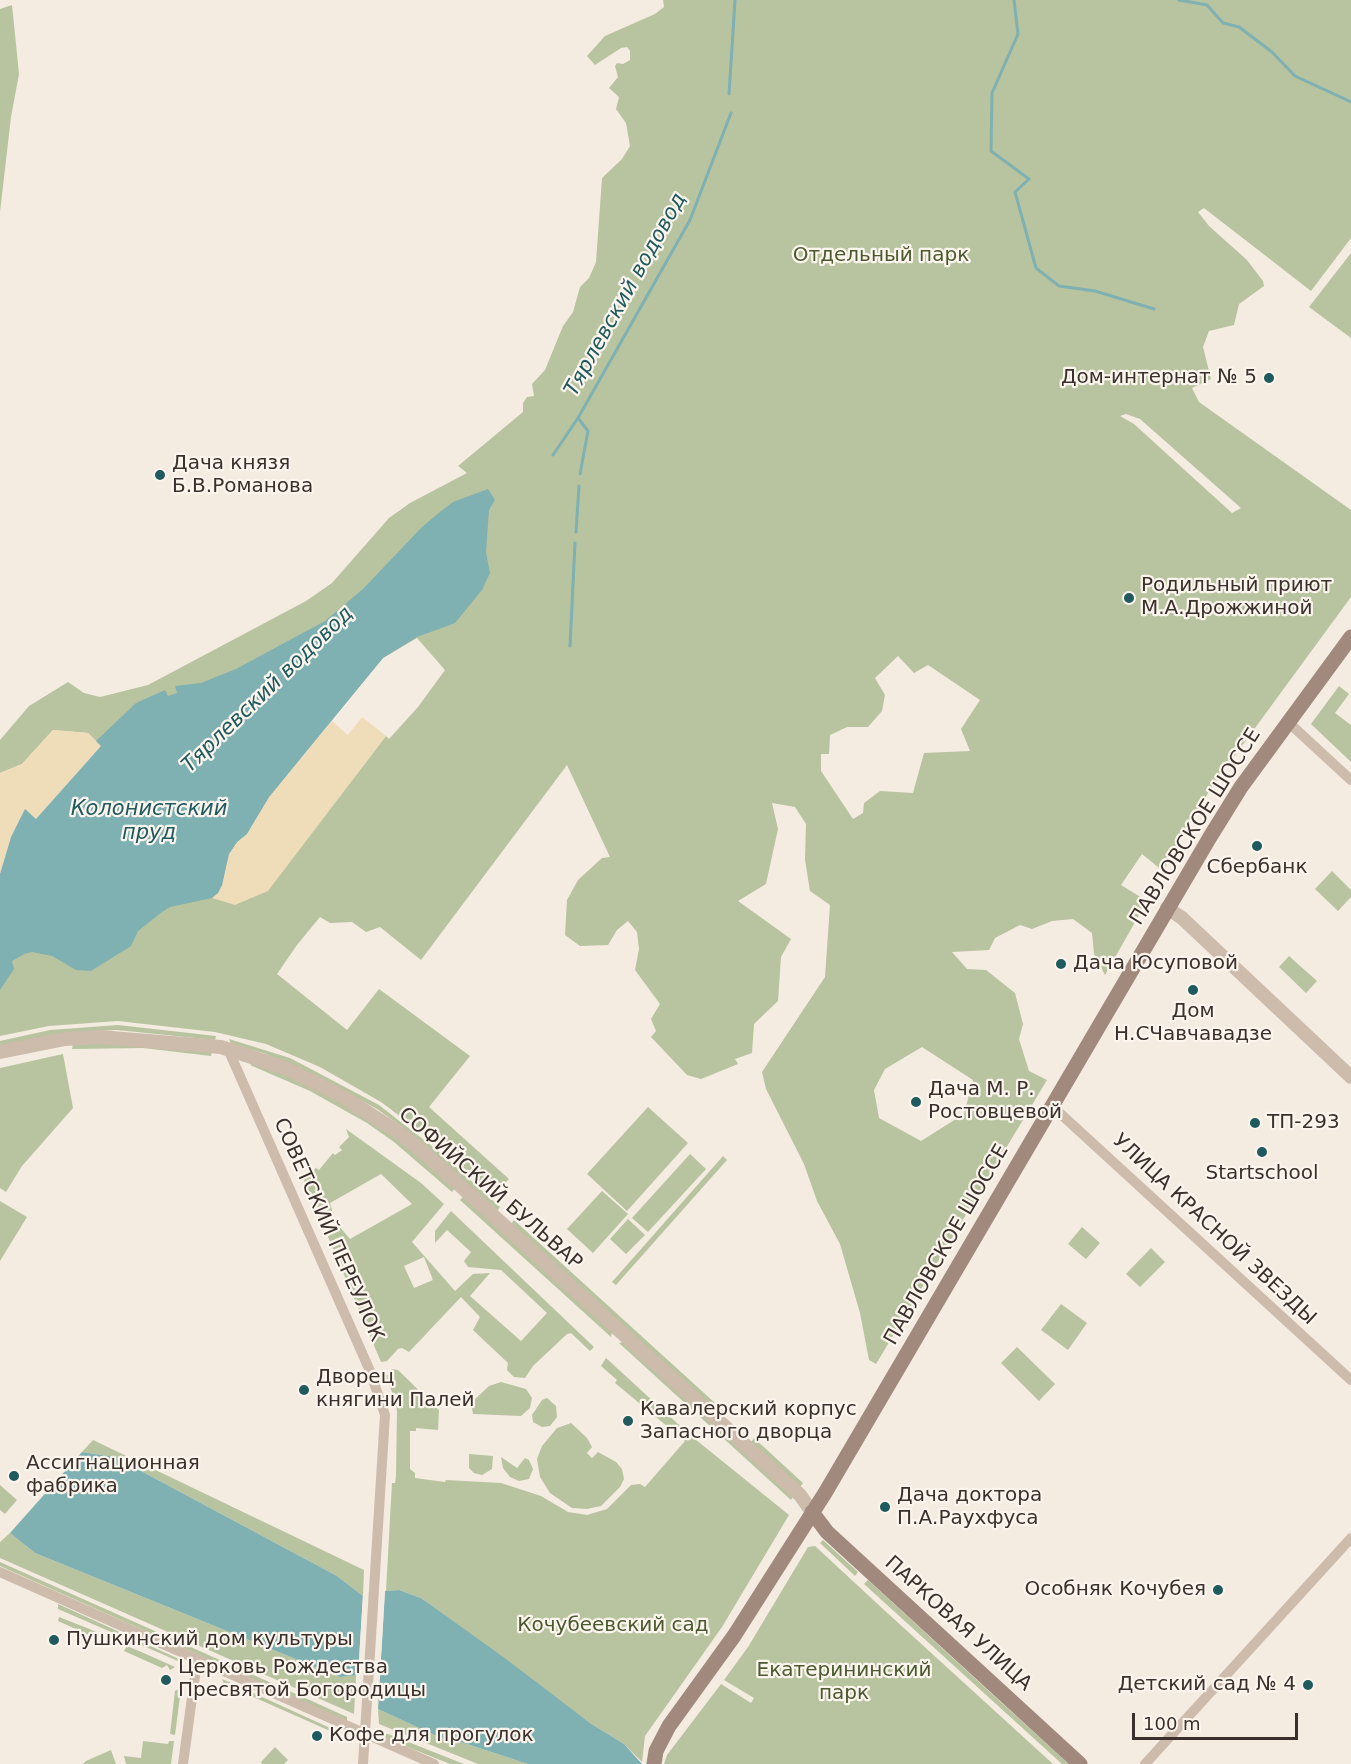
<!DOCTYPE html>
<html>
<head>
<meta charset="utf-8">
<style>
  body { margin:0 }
  #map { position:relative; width:1351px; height:1764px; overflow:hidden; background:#f4ebe1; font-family:"DejaVu Sans",sans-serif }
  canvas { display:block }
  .scale { position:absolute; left:1132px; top:1713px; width:166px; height:27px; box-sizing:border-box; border:3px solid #3b302b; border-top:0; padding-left:8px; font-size:18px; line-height:21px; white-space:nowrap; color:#3b302b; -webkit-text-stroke:4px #fbf5ee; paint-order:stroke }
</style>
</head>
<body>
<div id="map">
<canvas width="1351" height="1764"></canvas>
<div class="scale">100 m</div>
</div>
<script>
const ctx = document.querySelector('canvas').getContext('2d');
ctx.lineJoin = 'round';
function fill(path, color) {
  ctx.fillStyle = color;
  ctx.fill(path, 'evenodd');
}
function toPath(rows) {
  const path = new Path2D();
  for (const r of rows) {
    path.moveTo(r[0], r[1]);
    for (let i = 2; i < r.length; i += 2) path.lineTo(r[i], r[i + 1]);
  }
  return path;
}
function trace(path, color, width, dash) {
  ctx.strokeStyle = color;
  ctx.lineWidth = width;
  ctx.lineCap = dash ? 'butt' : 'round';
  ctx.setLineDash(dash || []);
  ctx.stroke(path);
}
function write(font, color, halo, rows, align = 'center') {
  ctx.font = font + ' "DejaVu Sans",sans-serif';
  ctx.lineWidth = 4.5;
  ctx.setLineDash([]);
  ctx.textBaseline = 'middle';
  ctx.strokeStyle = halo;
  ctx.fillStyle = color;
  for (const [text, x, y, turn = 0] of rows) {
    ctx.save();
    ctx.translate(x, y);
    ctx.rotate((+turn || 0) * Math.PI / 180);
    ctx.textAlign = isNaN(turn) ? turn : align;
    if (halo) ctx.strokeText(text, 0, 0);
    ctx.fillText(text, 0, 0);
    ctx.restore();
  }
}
fill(toPath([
  [663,0,1351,0,1351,238,1311,291,1204,208,1198,212,1209,226,1247,260,1263,281,1264,286,1239,304,1234,325,1209,331,1203,347,1211,379,1192,388,1199,402,1351,510,1351,597,1211,788,1163,871,1142,854,1121,885,1147,901,1105,975,1094,954,1092,933,1073,919,1052,921,1032,929,1020,925,995,938,989,950,952,952,967,969,986,970,1015,993,1023,1024,1019,1039,1029,1071,1047,1080,876,1364,869,1360,860,1313,840,1244,817,1201,804,1164,766,1089,762,1072,825,977,830,905,810,891,805,860,806,824,795,807,772,803,778,829,766,884,738,901,791,939,781,957,778,1001,754,1024,752,1053,735,1059,738,1064,701,1079,687,1075,651,1037,656,1031,651,1019,660,1004,635,970,639,949,637,932,628,921,617,930,608,945,580,946,565,935,567,900,578,880,602,858,610,857,567,765,421,960,380,927,366,932,352,922,330,923,320,917,297,945,277,974,347,1030,379,989,470,1056,429,1107,509,1179,493,1195,441,1147,381,1102,320,1067,266,1044,215,1032,118,1021,49,1026,0,1036,0,874,101,746,88,733,53,730,22,764,0,773,0,740,29,706,68,682,84,693,100,697,148,685,306,601,332,583,389,518,410,503,467,473,458,466,523,412,523,403,527,397,534,396,532,384,545,370,563,326,573,312,580,287,589,278,596,262,602,178,622,159,630,146,626,123,616,109,619,97,609,88,618,77,615,66,617,63,623,64,630,60,630,51,627,47,621,48,595,65,587,56,605,36,655,14,664,7],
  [1126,414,1140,419,1241,508,1232,513,1134,424,1120,416],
  [417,638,445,670,418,707,389,739,386,736,332,806,224,876,229,854,299,760,383,658],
  [898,656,914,673,928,665,980,700,961,729,970,751,924,753,913,793,880,791,864,803,863,813,853,819,821,771,821,754,829,754,830,735,847,727,868,727,882,711,885,695,875,678],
  [922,1047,973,1080,964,1114,921,1141,879,1118,874,1090,885,1069],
  [12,5,19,74,11,117,0,212,0,9],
  [1351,253,1351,338,1309,307],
  [1339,686,1349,694,1335,713,1351,725,1351,762,1311,724],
  [1332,871,1351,890,1351,897,1338,911,1315,889],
  [1289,956,1317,981,1306,993,1279,967],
  [118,1025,216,1036,215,1040,117,1030,80,1032,0,1046,0,1041,50,1030],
  [229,1039,290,1058,379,1105,438,1151,500,1207,497,1211,405,1129,377,1109,316,1076,263,1053,231,1044],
  [99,1043,212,1051,211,1056,143,1048,72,1049,73,1044],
  [63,1054,73,1108,22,1166,6,1192,0,1188,0,1068],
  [254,1063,281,1072,342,1102,397,1138,455,1188,452,1192,394,1142,367,1123,310,1091,250,1065],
  [648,1107,688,1143,627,1211,587,1174],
  [346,1129,421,1183,444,1204,412,1242,455,1291,473,1274,490,1273,470,1296,521,1341,547,1313,501,1270,468,1267,464,1261,471,1252,447,1230,435,1243,435,1231,451,1211,594,1347,590,1351,571,1333,567,1334,533,1366,525,1378,514,1377,507,1370,508,1363,473,1330,480,1317,461,1297,409,1352,402,1348,398,1349,387,1361,381,1362,326,1232,339,1226,350,1239,412,1204,381,1174,330,1203,334,1217,323,1225,303,1178,316,1168,319,1170,333,1153,335,1155,342,1150,339,1147,349,1137],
  [424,1257,433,1280,414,1288,404,1266],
  [690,1154,706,1169,648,1232,632,1218],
  [723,1156,727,1160,616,1285,612,1282],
  [602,1191,628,1214,593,1253,567,1229],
  [464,1196,612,1332,611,1337,460,1200],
  [0,1201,27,1217,0,1261],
  [628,1219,645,1235,626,1254,610,1239],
  [514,1220,726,1413,723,1416,511,1224],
  [1082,1227,1100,1243,1086,1259,1068,1244],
  [1151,1248,1165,1262,1140,1287,1126,1274],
  [1061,1304,1087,1323,1068,1350,1041,1330],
  [623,1342,793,1497,791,1500,619,1343],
  [1017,1347,1055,1384,1039,1401,1001,1363],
  [606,1358,690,1435,789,1515,722,1627,645,1736,642,1762,624,1744,590,1723,421,1598,399,1590,386,1591,392,1483,395,1483,396,1476,397,1412,396,1402,384,1372,387,1375,393,1372,391,1369,398,1370,439,1410,438,1430,416,1428,416,1431,410,1431,410,1469,415,1473,415,1478,445,1482,446,1480,501,1483,541,1496,568,1512,587,1515,607,1509,631,1485,640,1484,645,1487,685,1441,615,1383,617,1380,601,1366],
  [501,1382,526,1389,532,1398,530,1408,521,1416,473,1414,471,1403,489,1386],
  [547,1398,556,1406,557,1417,550,1426,542,1427,533,1422,532,1415,542,1400],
  [571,1423,587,1438,592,1447,587,1453,592,1458,598,1452,616,1462,622,1469,624,1479,620,1487,601,1506,587,1509,572,1508,550,1493,540,1477,537,1459,542,1446,557,1428],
  [754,1438,803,1483,800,1487,751,1442],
  [93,1440,364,1570,363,1596,337,1576,115,1457,82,1452],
  [469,1454,493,1456,492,1469,482,1475,474,1473,469,1468],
  [501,1457,517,1468,525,1458,529,1460,533,1469,529,1479,519,1481,510,1477,503,1468],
  [0,1485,17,1500,5,1514,0,1510],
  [10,1533,35,1553,340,1677,356,1675,354,1714,0,1558,0,1542],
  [823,1540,858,1572,855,1576,820,1543],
  [815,1546,883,1609,1053,1764,664,1764,667,1755,721,1684,751,1703,754,1698,724,1680,748,1647,808,1547],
  [0,1562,314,1702,347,1717,347,1721,0,1566],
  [868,1580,993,1695,1069,1764,1062,1764,864,1584],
  [58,1604,179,1659,178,1661,58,1609],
  [59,1617,87,1628,112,1639,109,1644,58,1621],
  [127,1646,146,1654,175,1667,170,1670,167,1665,162,1668,124,1651],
  [222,1679,236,1685,341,1733,337,1734,224,1684],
  [182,1681,175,1735,170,1734,175,1691,180,1688,178,1684],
  [378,1709,443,1739,464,1743,528,1764,478,1764,379,1724],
  [385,1734,388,1734,464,1764,450,1764,383,1737],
  [143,1741,168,1744,169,1741,174,1741,171,1764,126,1764,124,1756,141,1758],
  [275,1747,288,1760,284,1764,262,1764,261,1762],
  [111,1750,116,1764,83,1764,86,1761]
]), '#b8c4a0');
fill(toPath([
  [362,717,386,736,268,891,235,905,212,898,222,885,229,854,237,842,247,834,269,797,299,760,332,721,348,735],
  [53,730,88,733,101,746,36,819,25,810,11,837,0,874,0,773,22,764]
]), '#efdcb8');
fill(toPath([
  [488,489,495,500,489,510,486,552,490,573,482,590,455,623,417,637,383,658,269,797,247,834,237,842,229,854,222,885,218,893,212,898,170,907,162,912,138,931,131,946,91,971,76,970,52,956,32,952,24,954,12,961,14,969,0,990,0,874,11,837,25,809,36,819,101,746,96,741,136,703,165,690,168,696,177,693,175,686,201,683,236,669,325,621,363,589,422,527,440,512,453,502],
  [82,1452,115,1457,337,1576,363,1596,358,1675,340,1677,35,1553,10,1533],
  [399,1590,421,1598,506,1659,590,1723,624,1744,642,1764,528,1764,464,1743,443,1739,378,1709,385,1591]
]), '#7fb0b2');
fill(toPath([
  [385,1588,382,1641,377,1712,375,1709,382,1591],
  [363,1593,366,1596,364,1639,361,1676,358,1678]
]), '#f4ebe1');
trace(toPath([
  [1014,0,1018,34,992,93,991,151,1029,179,1015,192,1036,268,1059,286,1095,291,1154,309],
  [1179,0,1207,5,1223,23,1239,27,1272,52,1295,76,1351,102],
  [729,94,735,0],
  [578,418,588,431,580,474],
  [553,455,578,418,690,220,731,113],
  [576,532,579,486],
  [570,646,575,543]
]), '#7fb0b2', 3);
trace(toPath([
  [1288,722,1351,780],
  [228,1049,370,1371,385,1415,363,1764],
  [1052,1106,1351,1380],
  [0,1572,434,1764],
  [183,1764,197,1661],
  [1145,1764,1351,1538]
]), '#cdbbac', 10);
trace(toPath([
  [1167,908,1182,918,1351,1077],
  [0,1052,65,1039,99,1037,221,1047,285,1068,345,1098,401,1134,431,1159,800,1495,812,1512]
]), '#cdbbac', 14);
trace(toPath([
  [812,1512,827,1532,1080,1764],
  [654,1764,656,1751,669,1726,734,1636,825,1493,1210,837,1241,787,1351,637]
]), '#a18a7d', 15);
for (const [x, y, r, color] of [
  [1269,378,6,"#1f5a5e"],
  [160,475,6,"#1f5a5e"],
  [1129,598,6,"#1f5a5e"],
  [1257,846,6,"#1f5a5e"],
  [1061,964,6,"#1f5a5e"],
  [1193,990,6,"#1f5a5e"],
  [916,1102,6,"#1f5a5e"],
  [1255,1123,6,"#1f5a5e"],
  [1262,1152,6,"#1f5a5e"],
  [304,1390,6,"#1f5a5e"],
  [628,1421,6,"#1f5a5e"],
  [14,1476,6,"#1f5a5e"],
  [885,1507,6,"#1f5a5e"],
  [1218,1590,6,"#1f5a5e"],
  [54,1640,6,"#1f5a5e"],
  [166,1680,6,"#1f5a5e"],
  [1308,1685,6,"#1f5a5e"],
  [317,1736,6,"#1f5a5e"]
]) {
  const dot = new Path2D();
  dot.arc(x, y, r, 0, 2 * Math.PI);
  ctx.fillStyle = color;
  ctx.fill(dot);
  trace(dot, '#fbf5ee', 2);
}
write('20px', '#4a5a2e', '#fbf5ee', [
  ["Отдельный парк",881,256],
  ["Кочубеевский сад",613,1626],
  ["Екатерининский",844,1671],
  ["парк",844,1694]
]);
write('20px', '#3b302b', '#fbf5ee', [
  ["Дом-интернат № 5",1257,378,"right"],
  ["Дача князя",172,464],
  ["Б.В.Романова",172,487],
  ["Родильный приют",1141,586],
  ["М.А.Дрожжиной",1141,609],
  ["Сбербанк",1257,868,"center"],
  ["Дача Юсуповой",1073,964],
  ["Дом",1193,1012,"center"],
  ["Н.СЧавчавадзе",1193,1035,"center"],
  ["Дача М. Р.",928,1090],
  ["Ростовцевой",928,1113],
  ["ТП-293",1267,1123],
  ["Startschool",1262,1174,"center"],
  ["Дворец",316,1378],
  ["княгини Палей",316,1401],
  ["Кавалерский корпус",640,1410],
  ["Запасного дворца",640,1433],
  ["Ассигнационная",26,1464],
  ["фабрика",26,1487],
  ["Дача доктора",897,1496],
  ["П.А.Раухфуса",897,1519],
  ["Особняк Кочубея",1206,1590,"right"],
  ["Пушкинский дом культуры",66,1640],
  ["Церковь Рождества",178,1668],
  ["Пресвятой Богородицы",178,1691],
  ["Детский сад № 4",1296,1685,"right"],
  ["Кофе для прогулок",329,1736]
], 'left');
write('20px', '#3b302b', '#fbf5ee', [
  ["ПАВЛОВСКОЕ ШОССЕ",1196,827,-58],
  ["СОФИЙСКИЙ БУЛЬВАР",490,1189,41],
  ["СОВЕТСКИЙ ПЕРЕУЛОК",328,1230,66],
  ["УЛИЦА КРАСНОЙ ЗВЕЗДЫ",1214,1230,43],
  ["ПАВЛОВСКОЕ ШОССЕ",947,1245,-60],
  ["ПАРКОВАЯ УЛИЦА",958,1624,42]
]);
write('italic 21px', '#1f5a5e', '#fbf5ee', [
  ["Тярлевский водовод",626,295,-61],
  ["Тярлевский водовод",268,690,-44],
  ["Колонистский",149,810],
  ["пруд",149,834]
]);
</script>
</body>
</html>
